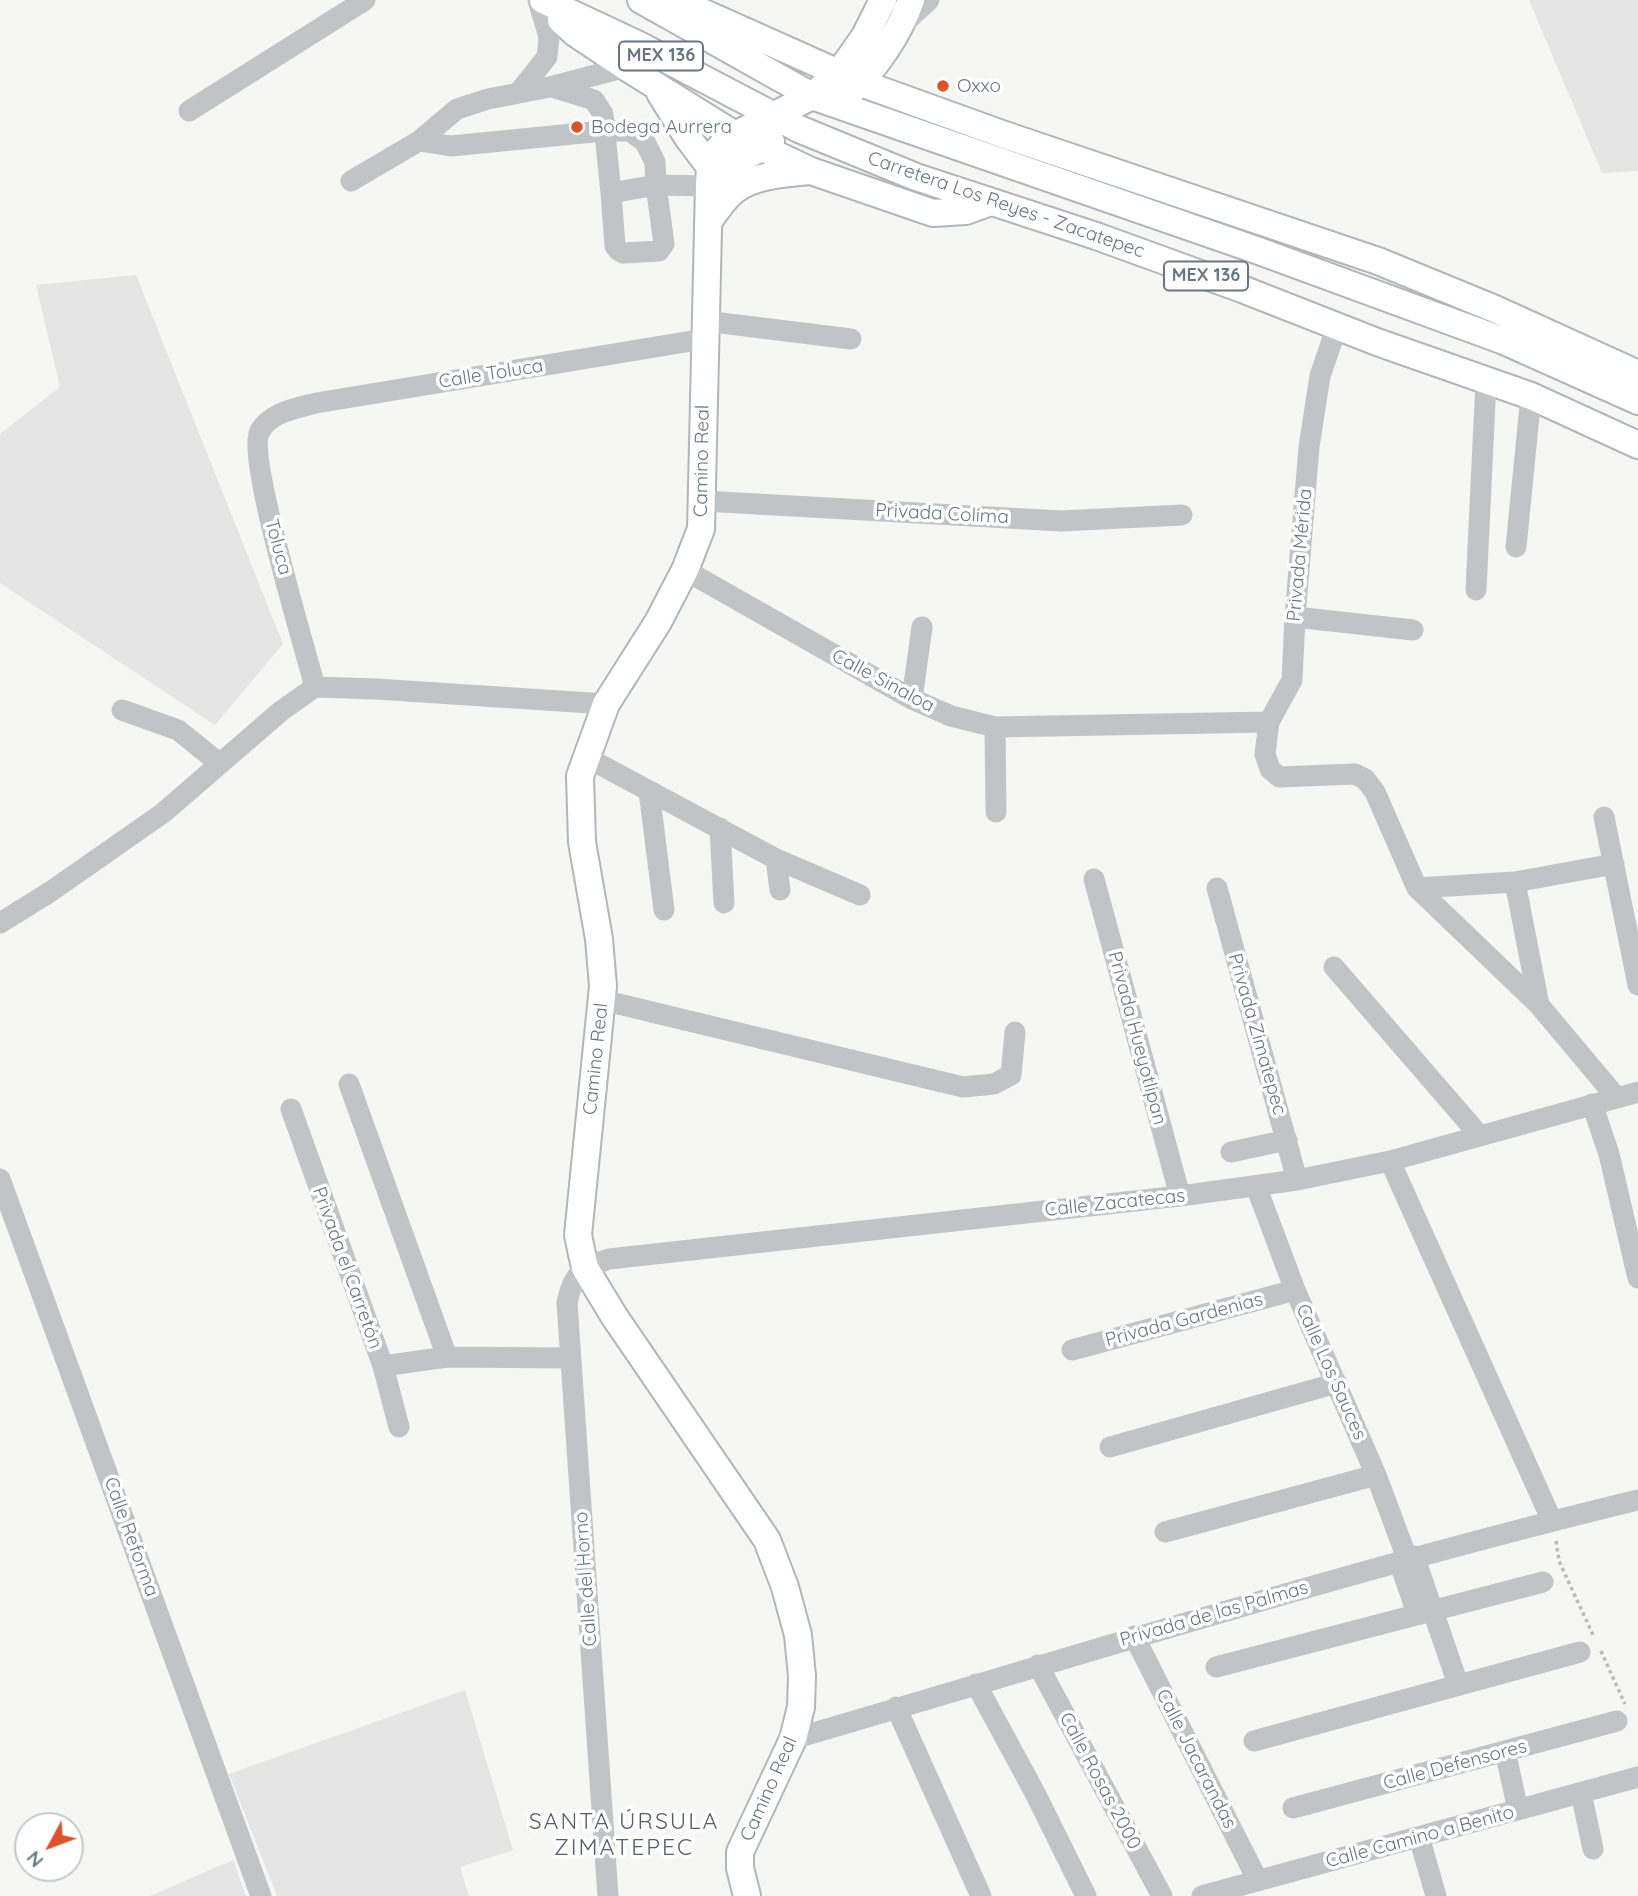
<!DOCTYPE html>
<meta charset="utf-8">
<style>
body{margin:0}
#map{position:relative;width:1638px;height:1896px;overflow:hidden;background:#f6f6f3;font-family:Quicksand,sans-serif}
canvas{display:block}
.north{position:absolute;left:14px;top:1812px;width:70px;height:70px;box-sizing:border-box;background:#fff;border:2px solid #c2c9cd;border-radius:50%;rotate:229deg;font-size:19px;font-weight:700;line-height:28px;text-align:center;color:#667783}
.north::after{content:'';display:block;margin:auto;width:24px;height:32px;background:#dc512e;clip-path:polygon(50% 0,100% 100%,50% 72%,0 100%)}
</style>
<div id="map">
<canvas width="1638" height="1896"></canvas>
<div class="north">N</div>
</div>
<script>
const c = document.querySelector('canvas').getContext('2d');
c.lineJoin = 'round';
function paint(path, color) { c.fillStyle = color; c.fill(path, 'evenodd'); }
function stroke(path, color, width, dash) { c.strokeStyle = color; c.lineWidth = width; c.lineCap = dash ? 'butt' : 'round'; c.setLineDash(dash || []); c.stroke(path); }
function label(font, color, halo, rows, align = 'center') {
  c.font = font + ' Quicksand,sans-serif'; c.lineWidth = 7; c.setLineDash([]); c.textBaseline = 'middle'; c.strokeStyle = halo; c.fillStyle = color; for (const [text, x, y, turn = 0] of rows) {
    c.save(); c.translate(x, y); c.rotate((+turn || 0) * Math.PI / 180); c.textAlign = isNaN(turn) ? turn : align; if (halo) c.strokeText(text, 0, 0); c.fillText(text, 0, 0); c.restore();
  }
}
const built = new Path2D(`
 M1529,0H1638V171L1602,173Z
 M136,275L283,644L215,725L0,583V434L60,387L36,285Z
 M465,1690L513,1850L460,1867L469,1896H277L229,1774Z
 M233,1860L246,1896H150Z`);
const path = new Path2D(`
 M1556,1541L1559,1561L1594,1637
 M1601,1651L1625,1704`);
const minor = new Path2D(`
 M903,24L929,0
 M552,87L594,100L603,114L611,193
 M518,93L547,57L549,37L538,0
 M189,111L365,0
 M419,141L451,146L603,131H630L645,142L655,162L656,185L664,244L659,251L623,253L618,250L615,246L611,193L656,185L709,186
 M351,181L419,141L457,109L488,99L550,87L626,67
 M705,321L851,339
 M1337,326L1320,376L1309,447L1295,617L1292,680L1269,722L1265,754L1270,769L1279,777L1355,774L1365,779L1375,792L1417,888L1539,1005L1617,1098
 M703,501L1061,521L1182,515
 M1516,547L1531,396
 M685,570L912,699L951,716L995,727L1269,722
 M1476,590L1486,381
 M1295,617L1413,630
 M315,687C305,648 246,456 260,431C270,412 298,408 316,403L704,339
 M912,699L922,627
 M122,710L178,730L219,763
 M995,727L996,812
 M586,757L776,859L860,895
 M649,791L664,910
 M1604,817L1638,985
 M720,828L724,903
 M776,859L780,890
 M1094,879L1180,1196
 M1515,882L1539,1005
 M1217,888L1297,1180
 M1417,888L1515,882L1614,864
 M0,923L50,892L163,813L281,711L315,687L376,689L606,704
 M1334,967L1480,1136
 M602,1000L963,1087L994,1084L1011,1075L1015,1032
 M349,1084L447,1357
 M1592,1104L1609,1154L1638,1278
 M291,1109L383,1366L399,1427
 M1231,1152L1287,1140
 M1390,1161L1552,1521
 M0,1179L261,1896
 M1256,1186L1295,1290L1376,1475L1407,1558
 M1072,1350L1295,1290
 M383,1366L447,1357L570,1358
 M1110,1447L1337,1383
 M1165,1532L1376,1475
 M1414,1556L1458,1684
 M1399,1561L1417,1613
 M1134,1636L1258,1881
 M1038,1665L1162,1896
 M1216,1667L1543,1582
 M976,1684L1035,1793L1086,1896
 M896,1707L981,1896
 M793,1739C1074,1657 1353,1569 1638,1500
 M1254,1741L1580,1652
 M1505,1751L1518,1810
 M1581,1793L1593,1849
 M1293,1808L1617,1721
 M1419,1837L1436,1896
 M608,1896L567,1303C573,1273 581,1269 609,1259L1180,1196L1297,1180L1390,1161L1638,1092
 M1202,1896L1638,1777`);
const major = new Path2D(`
 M543,0L639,45L799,129L916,177L1096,236L1242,289L1377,342L1531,396L1638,445
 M641,0L812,96L1259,251L1504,341L1638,401
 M653,7L684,4L861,83L1002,134L1378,261L1495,309L1638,374
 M561,20L575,33L626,67L735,135L811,171L933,213L966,211L991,202
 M660,93L688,138L710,167
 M848,94C875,69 899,34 911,0
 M710,179L725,168L771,142
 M708,222C715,213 721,203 729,195C748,175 783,174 809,171
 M747,1896L740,1868V1852L793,1739L801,1707L802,1676L798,1635L785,1587L767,1540L614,1316L585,1268L578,1235L603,986L599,939L582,842L580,776L606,704L658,622L685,570L701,529L709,186L710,167L714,155L722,145L735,135L812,96L839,73L865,36L883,0`);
const markers = [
 [943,86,7,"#dc512e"],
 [577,127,7,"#dc512e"]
];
const shields = [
 [661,56,84],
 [1206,276,84]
];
const shieldNames = [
 ["MEX 136",661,56],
 ["MEX 136",1206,276]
];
const poiNames = [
 ["Oxxo",957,86],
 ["Bodega Aurrera",591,127]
];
const streetNames = [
 ["Carretera Los Reyes - Zacatepec",1006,205,19],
 ["Calle Toluca",491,374,-9],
 ["Camino Real",702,461,-89],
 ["Privada Colima",942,514,3],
 ["Toluca",278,547,75],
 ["Privada Mérida",1300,555,-85],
 ["Calle Sinaloa",883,681,28],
 ["Privada Zimatepec",1257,1034,74],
 ["Privada Hueyotlipan",1137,1038,75],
 ["Camino Real",596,1059,-84],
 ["Calle Zacatecas",1115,1203,-6],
 ["Privada el Carretón",347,1268,70],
 ["Privada Gardenias",1184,1320,-15],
 ["Calle Los Sauces",1331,1372,66],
 ["Calle Reforma",131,1537,70],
 ["Calle del Horno",586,1579,-94],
 ["Privada de las Palmas",1214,1614,-16],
 ["Calle Jacarandas",1196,1759,63],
 ["Calle Defensores",1455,1765,-15],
 ["Calle Rosas 2000",1100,1781,62],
 ["Camino Real",769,1789,-66],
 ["Calle Camino a Benito",1420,1837,-15]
];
const quarterNames = [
 ["SANTA ÚRSULA",624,1822],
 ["ZIMATEPEC",624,1848]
];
paint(built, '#e4e5e4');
stroke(major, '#b1b6ba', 30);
stroke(path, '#b8bbbd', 3.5, [3.5, 3.5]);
stroke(minor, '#c0c4c7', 21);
stroke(major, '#fff', 26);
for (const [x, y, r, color] of markers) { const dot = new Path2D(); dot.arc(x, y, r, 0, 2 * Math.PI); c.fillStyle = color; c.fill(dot); stroke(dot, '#fff', 2.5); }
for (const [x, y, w] of shields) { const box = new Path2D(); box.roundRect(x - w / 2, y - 14.5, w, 29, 5); c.fillStyle = '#fff'; c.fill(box); stroke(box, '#667783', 2); }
label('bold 18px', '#667783', null, shieldNames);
label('19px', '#667783', '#fff', poiNames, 'left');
label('19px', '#667783', '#fff', streetNames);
c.letterSpacing = '2px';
label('23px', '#546068', '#fff', quarterNames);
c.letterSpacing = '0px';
</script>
